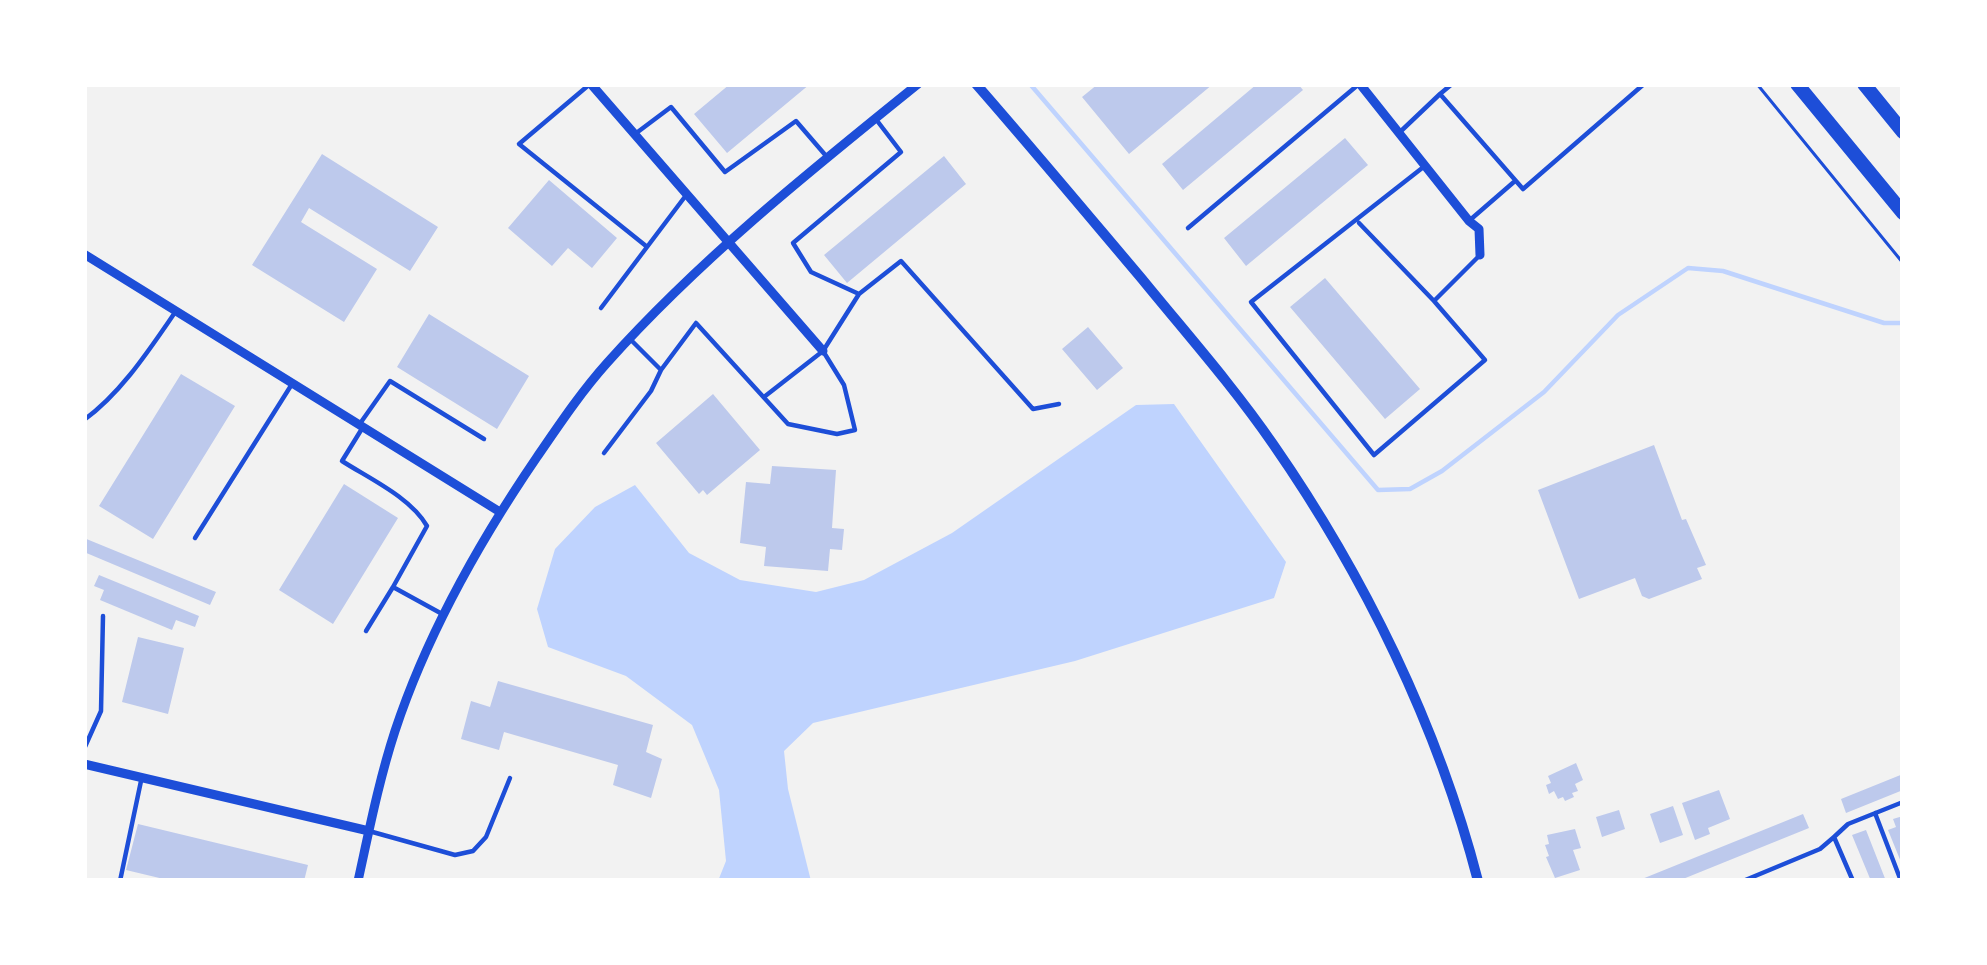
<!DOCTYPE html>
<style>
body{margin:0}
#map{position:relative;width:1987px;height:965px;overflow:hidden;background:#f2f2f2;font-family:Arial,sans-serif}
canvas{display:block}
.frame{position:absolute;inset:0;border:87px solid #fff;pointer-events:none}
</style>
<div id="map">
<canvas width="1987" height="965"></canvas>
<div class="frame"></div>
</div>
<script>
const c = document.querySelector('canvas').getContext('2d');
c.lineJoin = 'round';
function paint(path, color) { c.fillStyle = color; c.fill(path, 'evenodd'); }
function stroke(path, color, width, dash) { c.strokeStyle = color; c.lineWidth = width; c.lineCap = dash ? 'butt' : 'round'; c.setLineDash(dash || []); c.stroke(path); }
const water = new Path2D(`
 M1174,404L1286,562L1274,598L1075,661L813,723L784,751L788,789L811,881H718L726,861L719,790L692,725L626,676L548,647L537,609L555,549L595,507L635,485L689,553L740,580L816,592L864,580L952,533L1136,405Z`);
const stream = new Path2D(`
 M1030,84L1378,490L1410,489L1442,471L1544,392L1618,315L1688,268L1723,271L1884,323H1903`);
const building = new Path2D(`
 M730,84H810L727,153L694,114Z
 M1098,84H1213L1129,154L1082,97Z
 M1257,84H1298L1303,90L1183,190L1162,164Z
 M1345,138L1368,165L1246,266L1224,238Z
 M322,154L438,227L410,271L309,208L301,222L377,269L344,322L252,265Z
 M944,156L966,184L847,283L824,255Z
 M549,180L617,238L592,268L568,248L552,266L508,228Z
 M1325,278L1420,389L1385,419L1290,307Z
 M429,314L529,376L497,429L397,367Z
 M1088,327L1123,368L1097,390L1062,349Z
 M181,374L235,406L153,539L99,506Z
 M713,394L760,450L707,495L703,490L699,494L656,443Z
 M1654,445L1682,520L1686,519L1706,565L1697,568L1702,579L1649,599L1642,596L1635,578L1579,599L1538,490Z
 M772,466L836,470L832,528L844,529L842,550L830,549L828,571L764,566L766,547L740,543L746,482L770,484Z
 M344,484L398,518L333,624L279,590Z
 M84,538L216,592L210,605L84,552Z
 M99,575L199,616L195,627L176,620L172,630L100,600L104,590L94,586Z
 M138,637L184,648L168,714L122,702Z
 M498,681L653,725L646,752L662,759L651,798L613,785L618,765L504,732L499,750L461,739L471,701L490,707Z
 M1576,763L1583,780L1575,784L1578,791L1572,793L1574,797L1565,801L1563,797L1558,799L1554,791L1549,794L1546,785L1551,783L1548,776Z
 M1903,774V790L1846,813L1841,799Z
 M1719,790L1730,819L1708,828L1710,834L1695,840L1682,803Z
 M1673,806L1683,835L1660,843L1650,814Z
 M1619,810L1625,829L1602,837L1596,817Z
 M1803,814L1809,828L1678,881H1637Z
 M1903,816V867L1888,830L1896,827L1893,819Z
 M138,824L308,865L304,881H172L126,870Z
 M1575,829L1581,848L1573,850L1580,870L1555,878L1546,857L1549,856L1545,845L1549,844L1547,835Z
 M1866,830L1886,881H1871L1852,835Z`);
const path = new Path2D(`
 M1757,84L1903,263
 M1900,84L1903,88`);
const service = new Path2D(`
 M590,84L519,144L646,246
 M1440,94L1452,84
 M1400,132L1440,94L1523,189L1644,84
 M635,134L671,107L725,172L796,121L827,157
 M1426,165L1251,302L1374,455L1485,360L1434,301L1480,255
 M1470,220L1515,181
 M1359,223L1434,301
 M1188,228L1359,84
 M859,294L811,272L793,243L901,152L875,118
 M601,308L687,194
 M632,341L661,370L696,323L788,424L837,434L855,430L844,385L823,351
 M764,397L823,351L859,294L901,261L1033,409L1059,404
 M84,420C122,392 149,350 176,311
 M359,425L390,381L484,439
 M363,427L342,461C370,479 410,497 427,526L393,587L444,615
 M604,453L651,391L661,370
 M195,538L292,384
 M366,631L393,587
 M84,749L101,711L103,616
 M1875,813L1901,881
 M369,831L455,855L473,851L486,837L510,778
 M120,881L141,781
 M1743,881L1820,849L1834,837
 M1853,881L1834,837L1848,824L1903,802`);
const minor = new Path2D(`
 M591,84L823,351
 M1360,84L1469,221L1479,229L1480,255
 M84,254L500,512
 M84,764L369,831
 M358,881C369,831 379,780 395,731C427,634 479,542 537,457C559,425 581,392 607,363C700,259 810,171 918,84`);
const tertiary = new Path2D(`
 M976,84C1032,148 1087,214 1142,279C1186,333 1233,386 1273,444C1364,575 1438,726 1478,881`);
const primary = new Path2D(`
 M1797,84L1903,213
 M1864,84L1903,132`);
paint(water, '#bfd3fe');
stroke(stream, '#bfd3fe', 4.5);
paint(building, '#bdc9ec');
stroke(path, '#1d4ed8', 3);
stroke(service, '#1d4ed8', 4.5);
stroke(minor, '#1d4ed8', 9);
stroke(tertiary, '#1d4ed8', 10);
stroke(primary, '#1d4ed8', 14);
</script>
